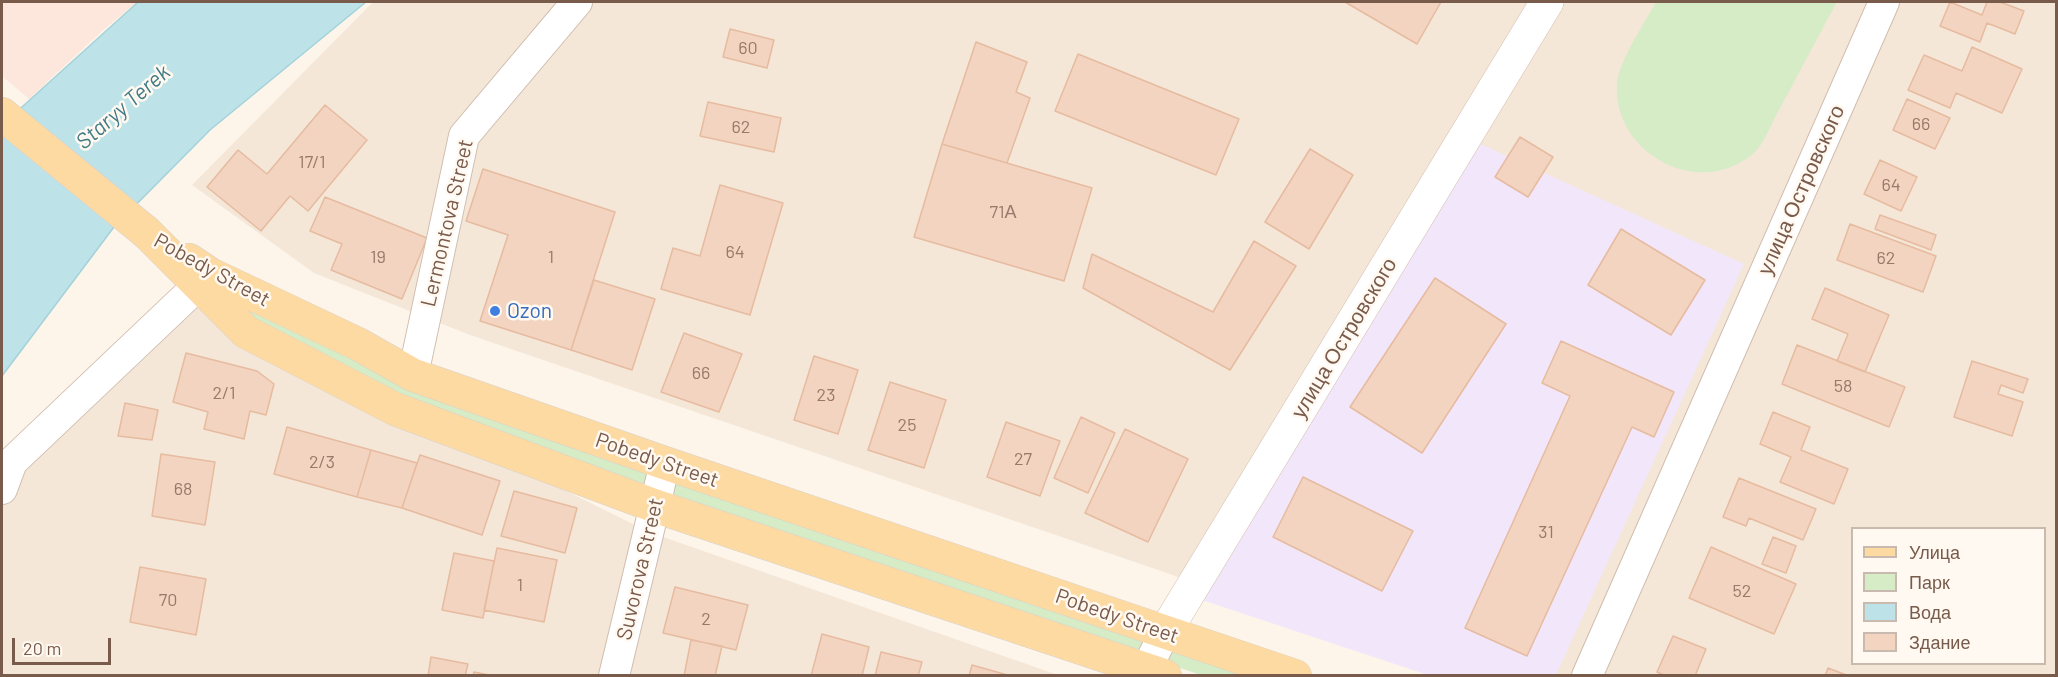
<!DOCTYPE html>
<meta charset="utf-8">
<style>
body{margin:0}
#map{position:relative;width:2058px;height:677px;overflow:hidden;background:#fdf5ea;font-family:Barlow,sans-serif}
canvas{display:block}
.frame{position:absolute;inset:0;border:3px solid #795b4c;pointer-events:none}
.legend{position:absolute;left:1851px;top:527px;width:195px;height:138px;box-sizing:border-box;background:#fff9f1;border:2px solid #c9baaf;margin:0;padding:8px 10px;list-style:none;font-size:18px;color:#795b4c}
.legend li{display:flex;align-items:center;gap:12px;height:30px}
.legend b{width:30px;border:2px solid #c9baaf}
.scale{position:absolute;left:12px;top:638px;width:99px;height:27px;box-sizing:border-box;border:3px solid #795b4c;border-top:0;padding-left:8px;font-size:18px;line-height:21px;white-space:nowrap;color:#795b4c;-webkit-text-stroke:4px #fff9f1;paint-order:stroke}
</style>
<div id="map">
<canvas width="2058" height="677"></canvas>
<div class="frame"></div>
<ul class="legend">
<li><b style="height:8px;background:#fcdaa2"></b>Улица</li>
<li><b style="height:16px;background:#d6ecc7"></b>Парк</li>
<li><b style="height:16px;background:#bde2e8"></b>Вода</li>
<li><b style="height:16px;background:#f3d4c0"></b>Здание</li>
</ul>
<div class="scale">20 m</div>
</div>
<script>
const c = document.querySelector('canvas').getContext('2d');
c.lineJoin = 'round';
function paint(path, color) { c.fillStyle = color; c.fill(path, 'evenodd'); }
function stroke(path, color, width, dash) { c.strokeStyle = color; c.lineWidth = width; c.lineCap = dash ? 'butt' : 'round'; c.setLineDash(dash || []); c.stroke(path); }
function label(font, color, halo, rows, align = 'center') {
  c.font = font + ' Barlow,sans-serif'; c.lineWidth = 5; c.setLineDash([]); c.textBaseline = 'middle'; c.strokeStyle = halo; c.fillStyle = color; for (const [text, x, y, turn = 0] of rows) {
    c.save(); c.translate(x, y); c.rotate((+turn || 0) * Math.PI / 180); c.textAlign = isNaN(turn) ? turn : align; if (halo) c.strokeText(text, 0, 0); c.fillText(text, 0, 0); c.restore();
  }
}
const residential = new Path2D(`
 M373,2H2056V675H1458L1164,572L470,335L314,273L192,185ZM1852,528H2044V664H1852Z
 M199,285L246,332L649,532L1058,675L2,676V489Z`);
const commercial = new Path2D(`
 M2,2H137L101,32L29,99L2,76Z`);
const education = new Path2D(`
 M1474,141L1744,264L1556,675H1428L1196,598Z`);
const green = new Path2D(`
 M1656,2H1837C1817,39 1797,76 1777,114C1770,126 1764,144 1754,153C1751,156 1747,159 1743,161C1688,195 1612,148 1617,83C1619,61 1645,22 1656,2Z
 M221,290L656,469L653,489L401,399L254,324Z
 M670,475L1151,638L1142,656L666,495Z
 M1167,642L1265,675H1201L1156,660Z`);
const water = new Path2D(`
 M138,2H366L210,130L114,227L2,376V125Z`);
const building = new Path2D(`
 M1345,2H1441L1417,44Z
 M1950,2L1982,15L1987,2H2000L2024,11L2015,34L1987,23L1980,42L1940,26Z
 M730,29L774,40L767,68L723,57Z
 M976,42L1027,62L1016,92L1030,98L1007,163L942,144Z
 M1972,47L2022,69L2002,113L1956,93L1950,108L1908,90L1924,55L1962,71Z
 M1078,54L1239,119L1216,175L1055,111Z
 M1907,99L1950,118L1935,149L1893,130Z
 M708,102L781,118L774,152L700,136Z
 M325,105L367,140L308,211L290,196L261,231L207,187L238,150L267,174Z
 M1520,137L1553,157L1528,197L1495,177Z
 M942,144L1092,188L1064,281L914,237Z
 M1310,149L1353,175L1309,249L1265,222Z
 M1880,160L1917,177L1901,211L1864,194Z
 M483,169L615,212L571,350L480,321L508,235L466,221Z
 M720,185L783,203L750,315L661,289L673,248L700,256Z
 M325,197L427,238L402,299L331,270L342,244L310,231Z
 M1880,215L1936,235L1931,250L1875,229Z
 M1850,224L1936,256L1923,292L1837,260Z
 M1621,229L1705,280L1671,335L1588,285Z
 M1254,241L1296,266L1230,370L1083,288L1092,254L1213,312Z
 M1435,278L1506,324L1422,453L1350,407Z
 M594,280L655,299L632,370L571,350Z
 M1825,288L1889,315L1865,372L1837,361L1848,334L1812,319Z
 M684,333L742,354L719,412L661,392Z
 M1561,341L1674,392L1654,437L1632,427L1527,656L1465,628L1570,396L1542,383Z
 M1797,345L1905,387L1889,427L1782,384Z
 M186,353L257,371L274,384L266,415L250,411L244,439L204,429L208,412L173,402Z
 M814,356L858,370L838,434L794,420Z
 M1972,361L2028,379L2023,393L2001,385L1998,394L2023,402L2012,436L1954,417Z
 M890,382L946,400L924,468L868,450Z
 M125,403L158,410L152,440L118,436Z
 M1773,412L1810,427L1801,450L1848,469L1834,504L1780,482L1791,457L1760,444Z
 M1081,417L1115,433L1088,493L1054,478Z
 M1006,422L1060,441L1040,496L987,477Z
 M287,427L371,450L357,497L274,474Z
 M1125,429L1188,459L1148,542L1085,513Z
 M371,450L417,463L402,508L357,497Z
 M161,454L215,462L205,525L152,516Z
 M420,455L500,481L482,535L402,508Z
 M1303,477L1413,531L1382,591L1273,537Z
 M1739,478L1816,509L1803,540L1749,518L1746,526L1723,517Z
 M514,491L577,508L565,553L501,536Z
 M1773,537L1796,546L1786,573L1762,564Z
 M1711,547L1796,584L1774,634L1689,598Z
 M497,548L557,560L544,622L484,610Z
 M454,553L494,561L483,618L442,610Z
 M140,567L206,579L196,635L130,622Z
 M675,587L748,605L736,650L663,633Z
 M822,634L869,647L862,676H811Z
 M1673,636L1706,649L1695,676H1666L1657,672Z
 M691,640L722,646L715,676H684Z
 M881,652L922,662L918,676H875Z
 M431,657L468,664L465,676H428Z
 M972,665L1011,676H969Z
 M1828,668L1849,676H1825Z
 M474,672L494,676H473Z`);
const street = new Path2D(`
 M413,375L464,136L577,2
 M2,489L12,462L210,274
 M614,676L665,463
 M1143,676L1165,632
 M1587,676L1884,2`);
const secondary = new Path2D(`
 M1165,632L1547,2`);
const primary = new Path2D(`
 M2,114L147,233L246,332L395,409L655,506L1165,676
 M189,260L210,274L358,344L413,375L665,463L1295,676`);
const markers = [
 [495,311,6,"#3f7fe0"]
];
const numberNames = [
 ["60",748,48],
 ["66",1921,124],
 ["62",741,127],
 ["17/1",312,162],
 ["64",1891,185],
 ["71А",1003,212],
 ["64",735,252],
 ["19",378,257],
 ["1",551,257],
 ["62",1886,258],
 ["66",701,373],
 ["58",1843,386],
 ["2/1",224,393],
 ["23",826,395],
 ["25",907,425],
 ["27",1023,459],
 ["2/3",322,462],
 ["68",183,489],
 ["31",1546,532],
 ["1",520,585],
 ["52",1742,591],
 ["70",168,600],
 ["2",706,619]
];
const streetNames = [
 ["улица Островского",1801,190,-66],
 ["Lermontova Street",447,223,-77],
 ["Pobedy Street",212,270,29],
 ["улица Островского",1344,338,-59],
 ["Pobedy Street",657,460,19],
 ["Suvorova Street",640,569,-77],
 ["Pobedy Street",1117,616,19]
];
const shopNames = [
 ["Ozon",507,311]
];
const waterNames = [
 ["Staryy Terek",123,107,-41]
];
paint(residential, '#f5e7d8');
paint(commercial, '#fde7dd');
paint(education, '#f2e6fa');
paint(green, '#d6ecc7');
paint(water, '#bde2e8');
stroke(water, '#a3d2da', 1.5);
paint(building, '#f3d4c0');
stroke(building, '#e6bba0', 1.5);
stroke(street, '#d0bdae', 32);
stroke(secondary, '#d6bfae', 34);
stroke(primary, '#d9d1cd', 34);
stroke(street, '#fff', 30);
stroke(secondary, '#fff', 33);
stroke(primary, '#fcdaa2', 33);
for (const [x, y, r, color] of markers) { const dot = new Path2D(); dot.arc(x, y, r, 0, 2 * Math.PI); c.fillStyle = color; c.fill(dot); stroke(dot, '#fff9f1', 2); }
label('18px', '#987969', null, numberNames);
label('21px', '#795b4c', '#fff9f1', streetNames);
label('21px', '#366cbe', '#fff9f1', shopNames, 'left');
label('italic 22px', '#417b85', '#fff9f1', waterNames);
</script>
